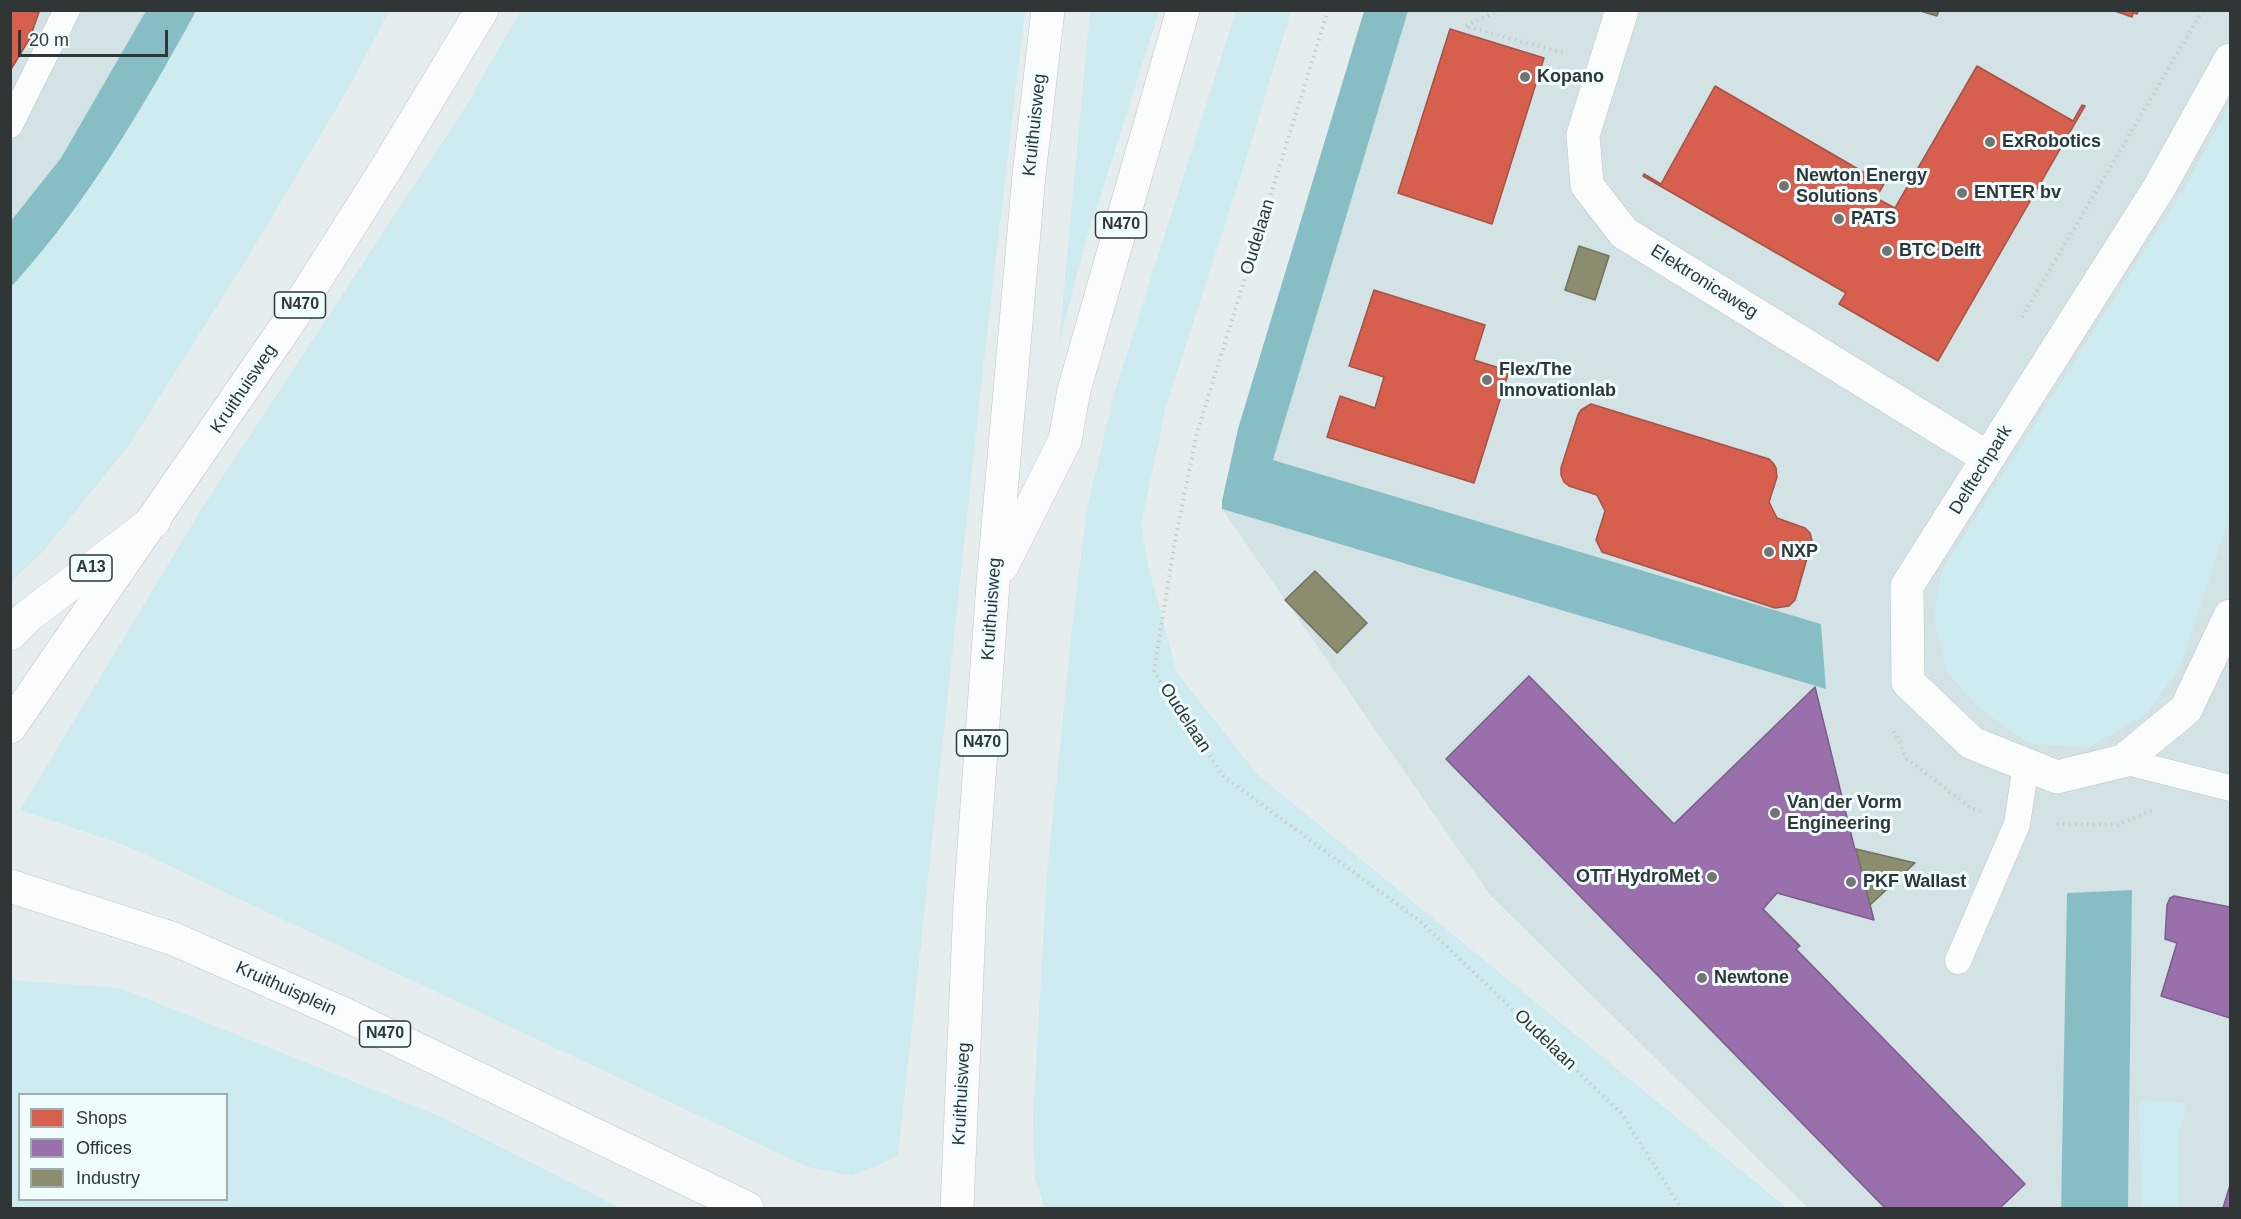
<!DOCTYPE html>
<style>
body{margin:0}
#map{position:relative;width:2241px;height:1219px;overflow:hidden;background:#e6edee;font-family:Arial,sans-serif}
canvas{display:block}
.frame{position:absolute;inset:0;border:12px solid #303536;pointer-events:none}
.legend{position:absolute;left:18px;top:1093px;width:210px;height:108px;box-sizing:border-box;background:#f0fdff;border:2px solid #a3adaf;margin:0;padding:8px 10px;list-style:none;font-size:18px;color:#303536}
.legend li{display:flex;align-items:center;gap:12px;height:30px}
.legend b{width:30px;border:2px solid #a3adaf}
.scale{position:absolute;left:18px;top:30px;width:150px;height:27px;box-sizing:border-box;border:3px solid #303536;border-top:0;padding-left:8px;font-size:18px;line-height:21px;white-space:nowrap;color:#303536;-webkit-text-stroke:4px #f0fdff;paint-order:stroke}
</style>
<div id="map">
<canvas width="2241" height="1219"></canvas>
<div class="frame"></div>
<ul class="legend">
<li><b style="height:16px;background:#d6604d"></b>Shops</li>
<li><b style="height:16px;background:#9970ab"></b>Offices</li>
<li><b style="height:16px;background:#8c8c6e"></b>Industry</li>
</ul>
<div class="scale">20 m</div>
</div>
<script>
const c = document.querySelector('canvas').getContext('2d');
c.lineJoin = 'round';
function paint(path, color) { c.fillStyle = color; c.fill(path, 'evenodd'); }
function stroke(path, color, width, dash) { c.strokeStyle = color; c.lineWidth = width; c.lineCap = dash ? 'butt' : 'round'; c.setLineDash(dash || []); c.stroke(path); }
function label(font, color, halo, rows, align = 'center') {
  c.font = font + ' Arial,sans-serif'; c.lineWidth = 6; c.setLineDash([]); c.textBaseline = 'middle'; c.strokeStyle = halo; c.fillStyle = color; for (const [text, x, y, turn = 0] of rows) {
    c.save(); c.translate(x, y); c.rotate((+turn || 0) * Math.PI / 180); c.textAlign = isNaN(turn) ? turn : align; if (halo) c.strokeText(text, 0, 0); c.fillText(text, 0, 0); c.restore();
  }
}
const built = new Path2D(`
 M11,11H164L11,252Z
 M1408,11H2230V1208H2128L2132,890L2067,893L2061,1208H1808L1490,895L1222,509L1826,689L1821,624L1273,460Z`);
const green = new Path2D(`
 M196,11H389L352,82L246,260L129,445L44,550L11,582V287C86,205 143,108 196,11Z
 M521,11H1025L984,359L898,1156L852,1176L808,1167L127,846L20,810L201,510L474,94L475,89Z
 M1090,11H1159L1083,251L1059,343Z
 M1236,11H1291L1241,175L1166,406L1141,524L1148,566L1177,673L1257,774L1787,1208H1045L1035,1179L1033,1118L1047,874L1073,619L1087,508L1115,391Z
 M2230,104V516L2181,665L2148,713L2088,748L2028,743L1980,709L1948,674L1933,617L1942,570L2187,183Z
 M10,980L120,988L441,1117L620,1208H11ZM226,1094V1200H20V1094Z
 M2139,1100L2188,1103L2179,1132V1208H2142Z`);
const water = new Path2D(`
 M146,11H196C143,108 86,205 11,287V221L61,158Z
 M1364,11H1408L1273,460L1821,624L1826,689L1222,509V501L1238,429Z
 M2132,890L2128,1208H2061L2067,893Z`);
const shops = new Path2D(`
 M10,10L39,12L30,38L10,71Z
 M2112,10H2139L2137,14L2133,13L2132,17Z
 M1450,29L1544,58L1492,224L1398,193Z
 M1977,66L2073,121L2082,105L2085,106L1938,361L1839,304L1846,293L1643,176L1644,174L1661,184L1715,86L1884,184L1876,198L1895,208Z
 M1374,290L1485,325L1474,360L1509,371L1474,483L1327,437L1340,396L1375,408L1384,377L1349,366Z
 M1591,404L1769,459L1773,463L1776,468L1777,477L1769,502L1777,518L1805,528L1810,533L1812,541L1795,600L1789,606L1775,608L1602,552L1596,540L1605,511L1597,495L1569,486L1564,482L1561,475V468L1578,415L1581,410Z`);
const offices = new Path2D(`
 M1529,676L1674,824L1815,687L1855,850L1895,861L1866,889L1874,920L1777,893L1763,909L1800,946L1796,949L2025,1184L2000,1208H1885L1446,759Z
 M2174,896L2230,907V1018L2161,996L2177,943L2165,939L2167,905L2170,898Z
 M2230,1185V1208H2223Z`);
const industry = new Path2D(`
 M1917,10H1939L1937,16Z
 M1579,246L1609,256L1595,300L1565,290Z
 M1315,571L1367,623L1337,653L1285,600Z
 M1856,849L1915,863L1870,905Z`);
const path = new Path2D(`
 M1328,10L1197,433L1175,540L1154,672L1223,776L1420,921L1621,1113L1681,1208
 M1500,10L1465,26L1564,53
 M2022,317L2203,10
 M1894,731L1907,759L1971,808L1980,811
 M2057,824L2118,825L2152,810`);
const service = new Path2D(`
 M10,125L67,10
 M2123,761L2230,788
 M1958,961L2017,824L2026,765`);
const minor = new Path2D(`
 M1622,10L1583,135L1587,185L1624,233L1988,458
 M2230,60L2159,188L1907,586L1908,682L1972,743L2057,777L2123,761L2186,709L2230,616`);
const trunk = new Path2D(`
 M1002,566L1065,440L1074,390L1183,10
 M10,727L287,325L384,172L482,10
 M10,886L174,939L344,1014L747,1208
 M957,1208L970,903L993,583L1029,175L1048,10`);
const motorway = new Path2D(`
 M10,634L28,616L154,521`);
const markers = [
 [1525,77,6,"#707576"],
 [1990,142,6,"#707576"],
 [1784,186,6,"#707576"],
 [1962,193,6,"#707576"],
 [1839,219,6,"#707576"],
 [1887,251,6,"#707576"],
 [1487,380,6,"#707576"],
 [1769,552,6,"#707576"],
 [1775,813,6,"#707576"],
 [1712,877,6,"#707576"],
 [1851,882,6,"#707576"],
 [1702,978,6,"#707576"]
];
const shields = [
 [1121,225,51],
 [300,305,51],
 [91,568,42],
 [982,743,51],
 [385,1034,51]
];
const shieldNames = [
 ["N470",1121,225],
 ["N470",300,305],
 ["A13",91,568],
 ["N470",982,743],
 ["N470",385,1034]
];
const poiNames = [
 ["Kopano",1537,77],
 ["ExRobotics",2002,142],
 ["Newton Energy",1796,176],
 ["Solutions",1796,197],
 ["ENTER bv",1974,193],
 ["PATS",1851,219],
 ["BTC Delft",1899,251],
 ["Flex/The",1499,370],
 ["Innovationlab",1499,391],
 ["NXP",1781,552],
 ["Van der Vorm",1787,803],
 ["Engineering",1787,824],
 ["OTT HydroMet",1700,877,"right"],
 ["PKF Wallast",1863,882],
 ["Newtone",1714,978]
];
const streetNames = [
 ["Kruithuisweg",1035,125,-84],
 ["Oudelaan",1258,237,-73],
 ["Elektronicaweg",1704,282,32],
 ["Kruithuisweg",244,389,-56],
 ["Delftechpark",1981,470,-58],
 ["Kruithuisweg",992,609,-86],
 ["Oudelaan",1185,718,57],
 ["Kruithuisplein",286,989,24],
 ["Oudelaan",1545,1040,44],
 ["Kruithuisweg",962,1094,-87]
];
paint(built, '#d3e2e4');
paint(green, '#ceebef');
paint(water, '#87bec5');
paint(shops, '#d6604d');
stroke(shops, '#a45346', 1.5);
paint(offices, '#9970ab');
stroke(offices, '#7a5e88', 1.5);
paint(industry, '#8c8c6e');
stroke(industry, '#70725d', 1.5);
stroke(service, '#c0c5c6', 27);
stroke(minor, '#c0c5c6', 34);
stroke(trunk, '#c0c5c6', 34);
stroke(motorway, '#c0c5c6', 34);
stroke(path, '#c8cbcb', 4, [1.5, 4.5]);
stroke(service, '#fbfcfc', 26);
stroke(minor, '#fbfcfc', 33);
stroke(trunk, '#fbfcfc', 33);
stroke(motorway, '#fbfcfc', 33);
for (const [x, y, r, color] of markers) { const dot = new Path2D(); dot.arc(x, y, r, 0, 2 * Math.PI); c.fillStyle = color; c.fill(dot); stroke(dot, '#f0fdff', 2); }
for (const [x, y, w] of shields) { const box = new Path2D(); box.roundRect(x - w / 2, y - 13, w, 26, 4.5); c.fillStyle = '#f0fdff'; c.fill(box); stroke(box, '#303536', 1.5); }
label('bold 16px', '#303536', null, shieldNames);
label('bold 18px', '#303536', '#f0fdff', poiNames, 'left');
label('18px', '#303536', '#f0fdff', streetNames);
</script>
